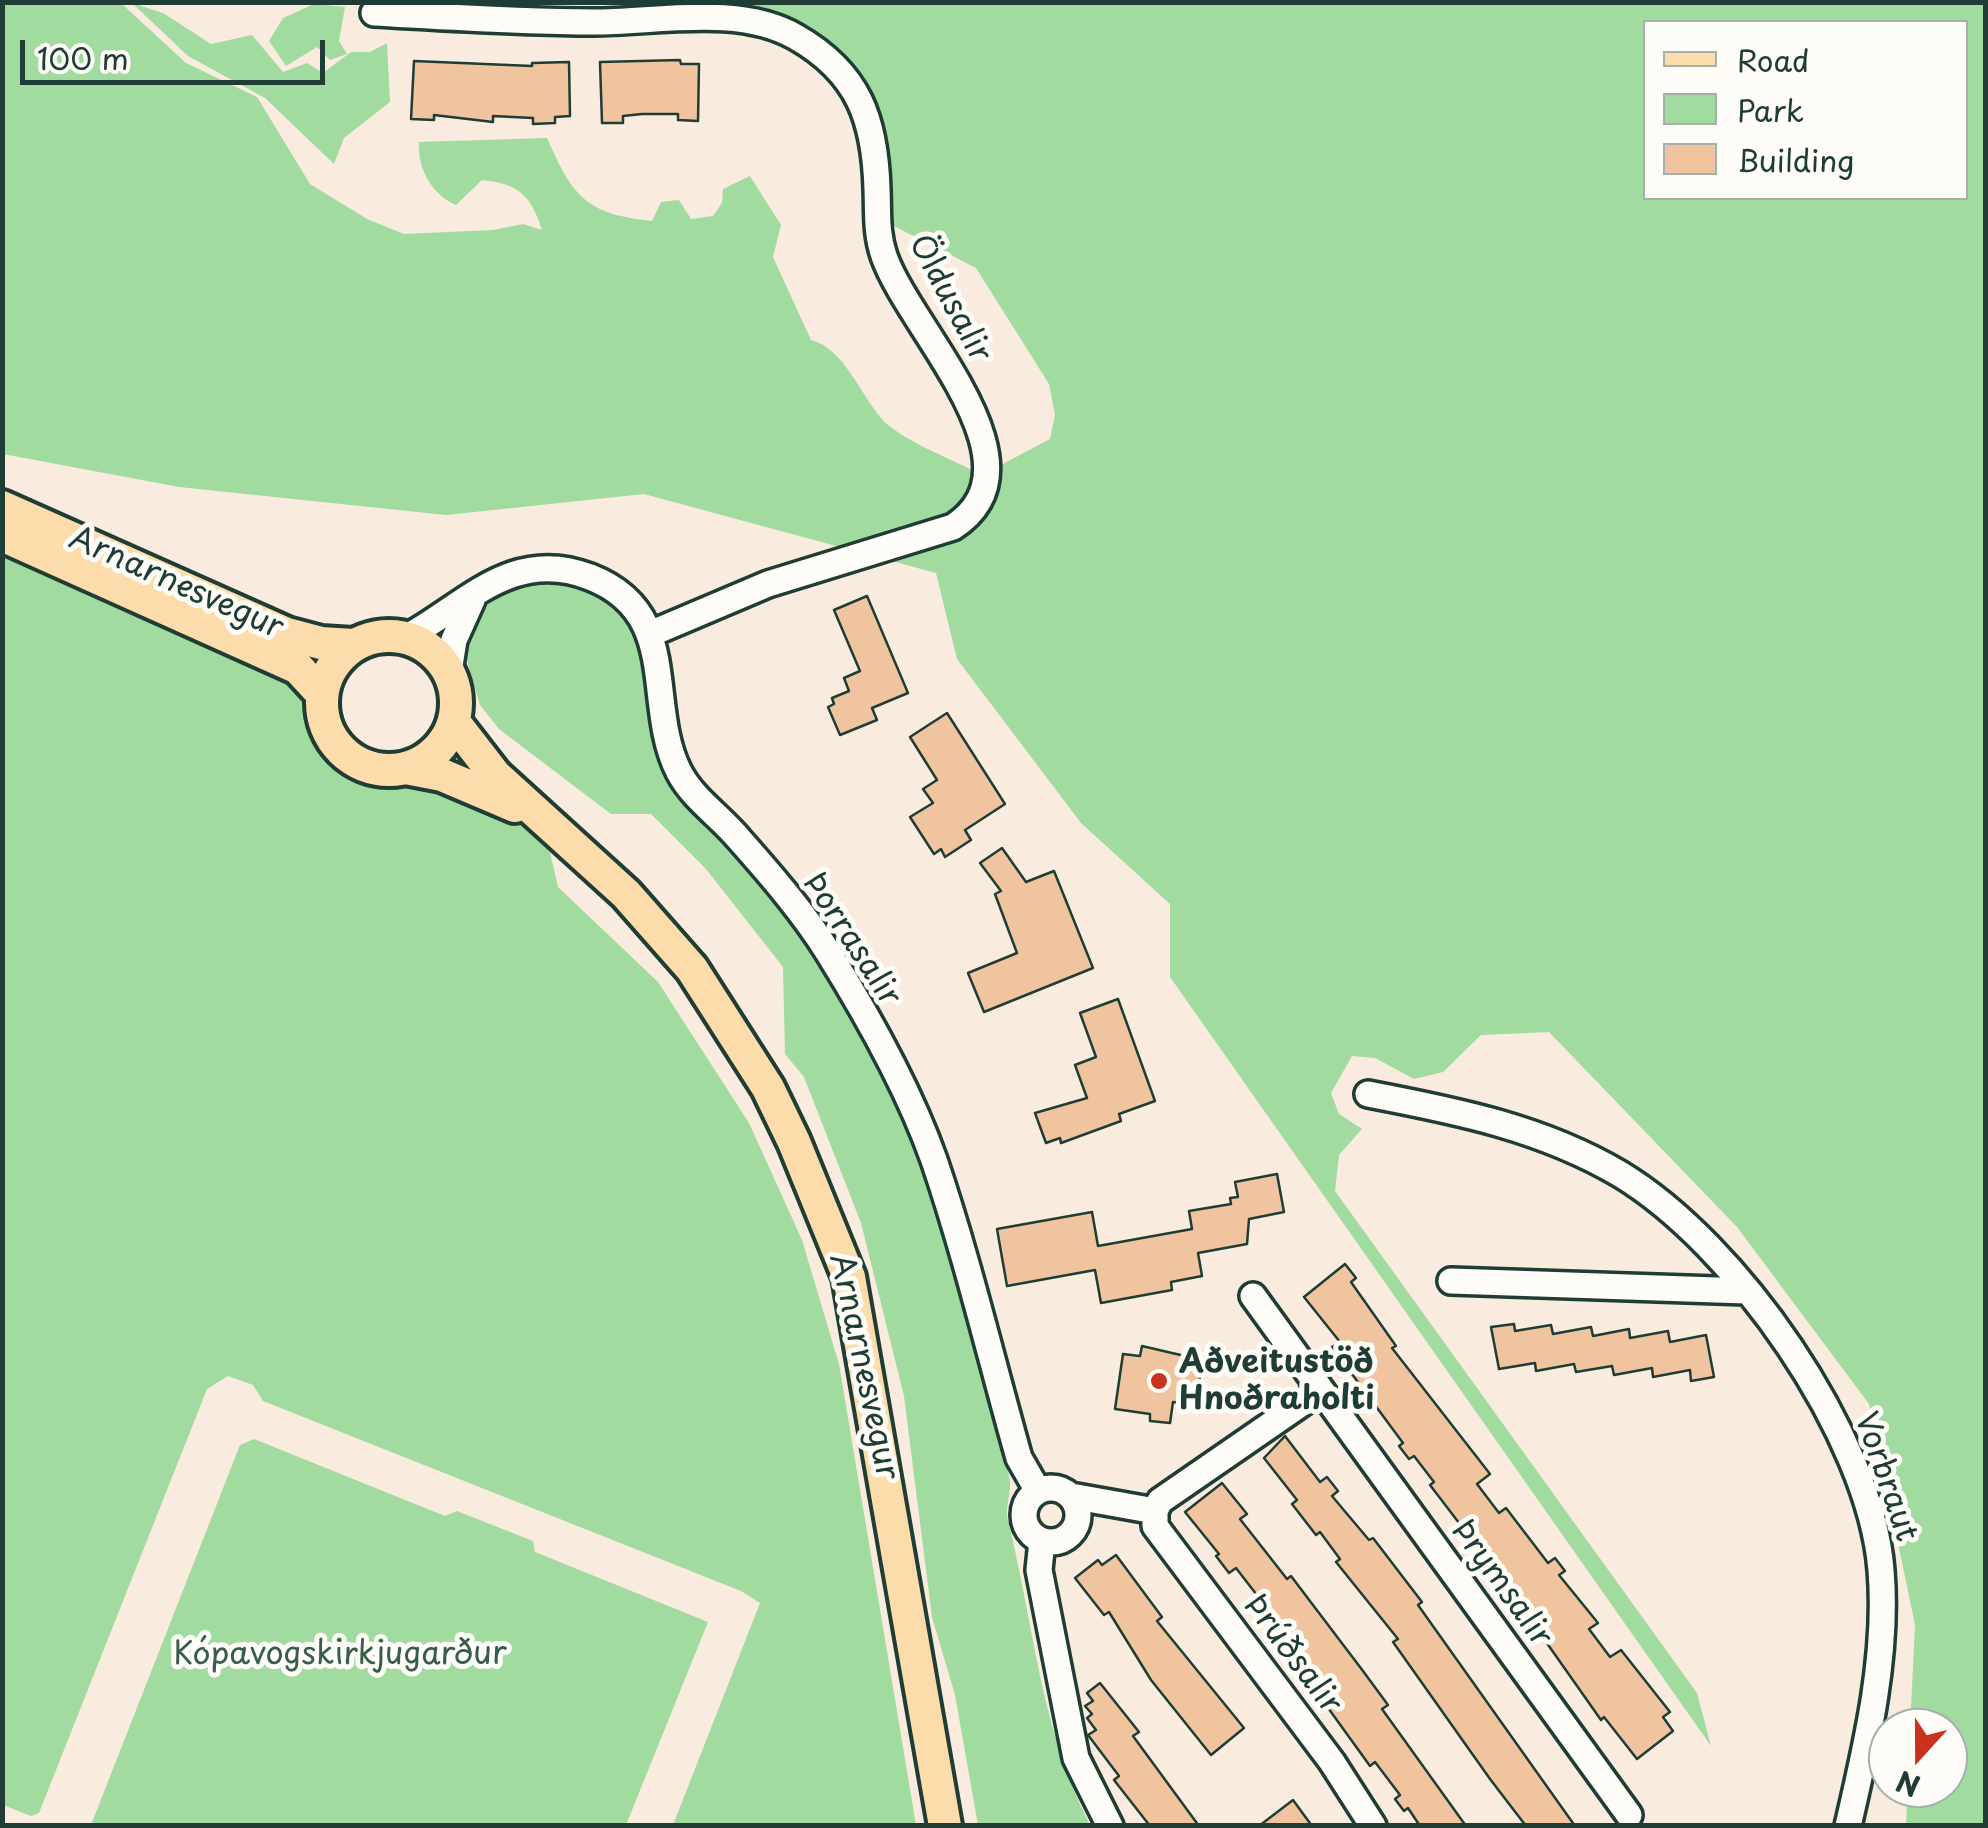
<!DOCTYPE html>
<meta charset="utf-8">
<style>
body{margin:0}
#map{position:relative;width:1988px;height:1828px;overflow:hidden;background:#f9ebdd;font-family:"Playpen Sans",sans-serif}
canvas{display:block}
.frame{position:absolute;inset:0;border:5px solid #1f3d34;pointer-events:none}
.legend{position:absolute;left:1643px;top:20px;width:325px;height:180px;box-sizing:border-box;background:#fdfcf7;border:2px solid #a4b0a9;margin:0;padding:12px 18px;list-style:none;font-size:30px;color:#1f3d34}
.legend li{display:flex;align-items:center;gap:20px;height:50px}
.legend b{width:50px;border:2px solid #a4b0a9}
.north{position:absolute;left:1868px;top:1708px;width:100px;height:100px;box-sizing:border-box;background:#fdfcf7;border:2px solid #a4b0a9;border-radius:50%;rotate:201deg;font-size:28px;font-weight:700;line-height:40px;text-align:center;color:#1f3d34}
.north::after{content:'';display:block;margin:auto;width:35px;height:45px;background:#c8321e;clip-path:polygon(50% 0,100% 100%,50% 72%,0 100%)}
.scale{position:absolute;left:20px;top:40px;width:305px;height:45px;box-sizing:border-box;border:5px solid #1f3d34;border-top:0;padding-left:12px;font-size:30px;line-height:35px;white-space:nowrap;color:#1f3d34;-webkit-text-stroke:8px #fdfcf7;paint-order:stroke}
</style>
<div id="map">
<canvas width="1988" height="1828"></canvas>
<div class="frame"></div>
<ul class="legend">
<li><b style="height:12px;background:#fddcac"></b>Road</li>
<li><b style="height:28px;background:#a1dba0"></b>Park</li>
<li><b style="height:28px;background:#efc49f"></b>Building</li>
</ul>
<div class="north">N</div>
<div class="scale">100 m</div>
</div>
<script>
const c = document.querySelector('canvas').getContext('2d');
c.lineJoin = 'round';
function paint(path, color) { c.fillStyle = color; c.fill(path, 'evenodd'); }
function stroke(path, color, width, dash) { c.strokeStyle = color; c.lineWidth = width; c.lineCap = dash ? 'butt' : 'round'; c.setLineDash(dash || []); c.stroke(path); }
function label(font, color, halo, rows, align = 'center') {
  c.font = font + ' "Playpen Sans",sans-serif'; c.lineWidth = 10; c.setLineDash([]); c.textBaseline = 'middle'; c.strokeStyle = halo; c.fillStyle = color; for (const [text, x, y, turn = 0] of rows) {
    c.save(); c.translate(x, y); c.rotate((+turn || 0) * Math.PI / 180); c.textAlign = isNaN(turn) ? turn : align; if (halo) c.strokeText(text, 0, 0); c.fillText(text, 0, 0); c.restore();
  }
}
const green = new Path2D(`
 M2,3H121L186,63L257,97L310,184L367,219L404,234L493,230L523,224L542,230C531,195 519,184 482,180L456,205C432,195 417,168 419,142L547,138C573,197 586,214 652,221L661,202L679,200L691,219L713,216L722,203L723,189L750,176L781,225L773,257L811,340C843,348 860,393 881,418C898,439 956,461 982,475L1050,439L1055,415L1049,384L976,268L892,225C889,198 889,129 879,108C852,49 802,15 741,3H1985V1825H1906L1908,1788H1948V1728H1910L1915,1625L1869,1404L1737,1227L1549,1032L1481,1035L1443,1072L1414,1079L1375,1058L1352,1056L1331,1093L1339,1114L1362,1129L1339,1155L1335,1191L1697,1693L1711,1746L1170,977V904L1081,823L957,659L936,573L644,494L446,515L179,487L3,454ZM1646,22H1966V198H1646Z
 M132,3L163,13L211,44L252,35L283,72L307,63L323,73L351,52H370L387,43L390,102L344,138L334,164L265,98L188,56Z
 M314,4L345,7L339,41L347,54L330,60L317,47L286,66L269,41L283,18Z
 M2,542L283,667L314,699L327,745L342,763L365,778L392,785L441,786L505,810L550,852L558,887L658,982L749,1123L802,1240L839,1364L916,1825H673L760,1603L741,1591L263,1401L253,1385L228,1376L207,1389L39,1813L31,1816L3,1805Z
 M537,579C588,586 640,609 648,668C655,717 642,731 671,779C759,878 843,978 898,1099C941,1193 964,1296 986,1396C993,1423 1003,1449 1009,1476C1013,1492 1004,1506 1008,1521C1034,1624 1040,1729 1090,1825H978L955,1695L932,1617L904,1396L861,1223L804,1077L785,1054L783,967L706,869L651,814H611L499,729L480,705L462,644C481,599 488,591 537,579Z
 M254,1439L445,1516L457,1511L533,1541L535,1552L708,1622L626,1825H91L240,1445Z`);
const building = new Path2D(`
 M680,60L681,64H699L698,121L678,120V114H642L623,116V123H602L600,62Z
 M414,61L532,66V63L569,62L570,116L555,117V123L533,124V118L493,116V122L434,115V120L411,119Z
 M867,596L908,693L872,708L877,720L840,735L828,707L834,704L832,698L849,691L844,678L860,671L834,610Z
 M947,713L1005,804L965,830L971,840L945,857L941,849L934,854L910,817L933,803L923,789L937,780L910,737Z
 M1002,848L1026,882L1054,871L1093,968L984,1012L968,973L1017,953L995,894L1001,891L980,863Z
 M1118,999L1155,1101L1119,1114L1121,1121L1061,1143L1060,1138L1046,1143L1035,1113L1087,1098L1075,1065L1096,1057L1080,1013Z
 M1277,1174L1284,1212L1249,1219L1247,1244L1198,1253L1202,1276L1171,1282L1172,1290L1101,1303L1095,1270L1007,1286L997,1229L1092,1212L1098,1246L1192,1229L1189,1211L1231,1204L1230,1198L1238,1197L1235,1182Z
 M1345,1264L1356,1278L1351,1282L1396,1346L1392,1348L1490,1474L1477,1484L1499,1513L1506,1508L1548,1563L1555,1558L1565,1571L1559,1575L1598,1623L1589,1629L1610,1657L1621,1650L1670,1712L1663,1717L1673,1731L1637,1759L1604,1717L1601,1720L1494,1568L1491,1570L1466,1539L1469,1536L1430,1485L1434,1482L1414,1456L1409,1459L1399,1446L1403,1443L1332,1347L1340,1342L1304,1297Z
 M1514,1324L1515,1331L1551,1325L1553,1334L1591,1327L1593,1336L1629,1329L1630,1338L1668,1331L1670,1342L1706,1335L1714,1377L1691,1381L1690,1370L1653,1377L1652,1368L1614,1375L1612,1366L1576,1372L1574,1364L1536,1371L1535,1363L1499,1369L1491,1327Z
 M1142,1346L1202,1360L1196,1405L1173,1402L1170,1423L1150,1421V1414L1115,1409L1123,1354L1140,1356Z
 M1285,1436L1320,1482L1327,1477L1338,1491L1332,1496L1369,1540L1373,1538L1422,1602L1418,1605L1575,1826H1526L1490,1779L1393,1642L1398,1639L1336,1562L1340,1559L1320,1532L1316,1535L1292,1504L1297,1500L1264,1458Z
 M1222,1483L1247,1514L1240,1519L1287,1579L1291,1576L1363,1671L1388,1705L1382,1709L1466,1826H1420L1408,1808L1404,1811L1395,1799L1400,1795L1375,1762L1370,1766L1253,1604L1260,1599L1236,1568L1229,1573L1216,1556L1219,1554L1185,1512Z
 M1116,1555L1162,1617L1157,1621L1244,1728L1211,1755L1151,1680L1109,1612L1104,1615L1075,1578L1098,1560L1102,1565Z
 M1100,1683L1139,1732L1133,1736L1199,1826H1150L1114,1780L1119,1776L1088,1735L1096,1730L1087,1718L1092,1714L1085,1706L1093,1701L1087,1693Z
 M1293,1800L1312,1826H1259Z`);
const minor = new Path2D(`
 M374,13C447,17 520,22 594,22C657,22 739,4 796,37C859,73 875,120 877,189C878,212 876,233 884,256C909,329 1050,464 953,527L768,584L650,634
 M407,637C467,604 513,547 590,577C683,613 644,704 679,772C693,799 720,816 739,839C770,874 803,912 828,952C866,1013 910,1092 934,1160C967,1257 991,1359 1019,1458L1038,1491
 M449,672L454,640L472,600
 M1368,1094C1457,1111 1542,1128 1620,1174C1736,1244 1870,1434 1881,1570C1888,1655 1867,1744 1848,1826
 M1451,1281L1746,1291
 M1253,1296L1629,1815
 M1024 1515a27 27 0 1 1 54 0a27 27 0 1 1-54 0Z
 M1071,1496L1155,1511
 M1155,1511V1526L1332,1762L1373,1826
 M1155,1511L1160,1501L1321,1390
 M1042,1541L1039,1570L1076,1758L1110,1826`);
const major = new Path2D(`
 M2,507L287,634L321,643L353,645
 M2,535L298,668L321,693
 M322 703a67 67 0 1 1 134 0a67 67 0 1 1-134 0Z
 M454,722L495,775L626,894L692,969L768,1088L794,1142L849,1277L945,1826
 M406,768L442,775L515,806`);
const markers = [
 [1159,1381,10,"#c8321e"]
];
const streetNames = [
 ["Öldusalir",949,299,62],
 ["Arnarnesvegur",176,584,24],
 ["Þorrasalir",851,940,57],
 ["Arnarnesvegur",863,1367,78],
 ["Vorbraut",1885,1477,71],
 ["Þrymsalir",1501,1584,54],
 ["Þrúðsalir",1292,1655,53]
];
const poiNames = [
 ["Aðveitustöð",1179,1363],
 ["Hnoðraholti",1179,1400]
];
const parkNames = [
 ["Kópavogskirkjugarður",340,1655]
];
paint(green, '#a1dba0');
paint(building, '#efc49f');
stroke(building, '#1f3d34', 2.5);
stroke(minor, '#1f3d34', 32);
stroke(major, '#1f3d34', 40);
stroke(minor, '#fdfcf7', 25);
stroke(major, '#fddcac', 32);
for (const [x, y, r, color] of markers) { const dot = new Path2D(); dot.arc(x, y, r, 0, 2 * Math.PI); c.fillStyle = color; c.fill(dot); stroke(dot, '#fdfcf7', 4); }
label('32px', '#1f3d34', '#fdfcf7', streetNames);
label('bold 32px', '#1f3d34', '#fdfcf7', poiNames, 'left');
label('32px', '#395d4a', '#fdfcf7', parkNames);
</script>
